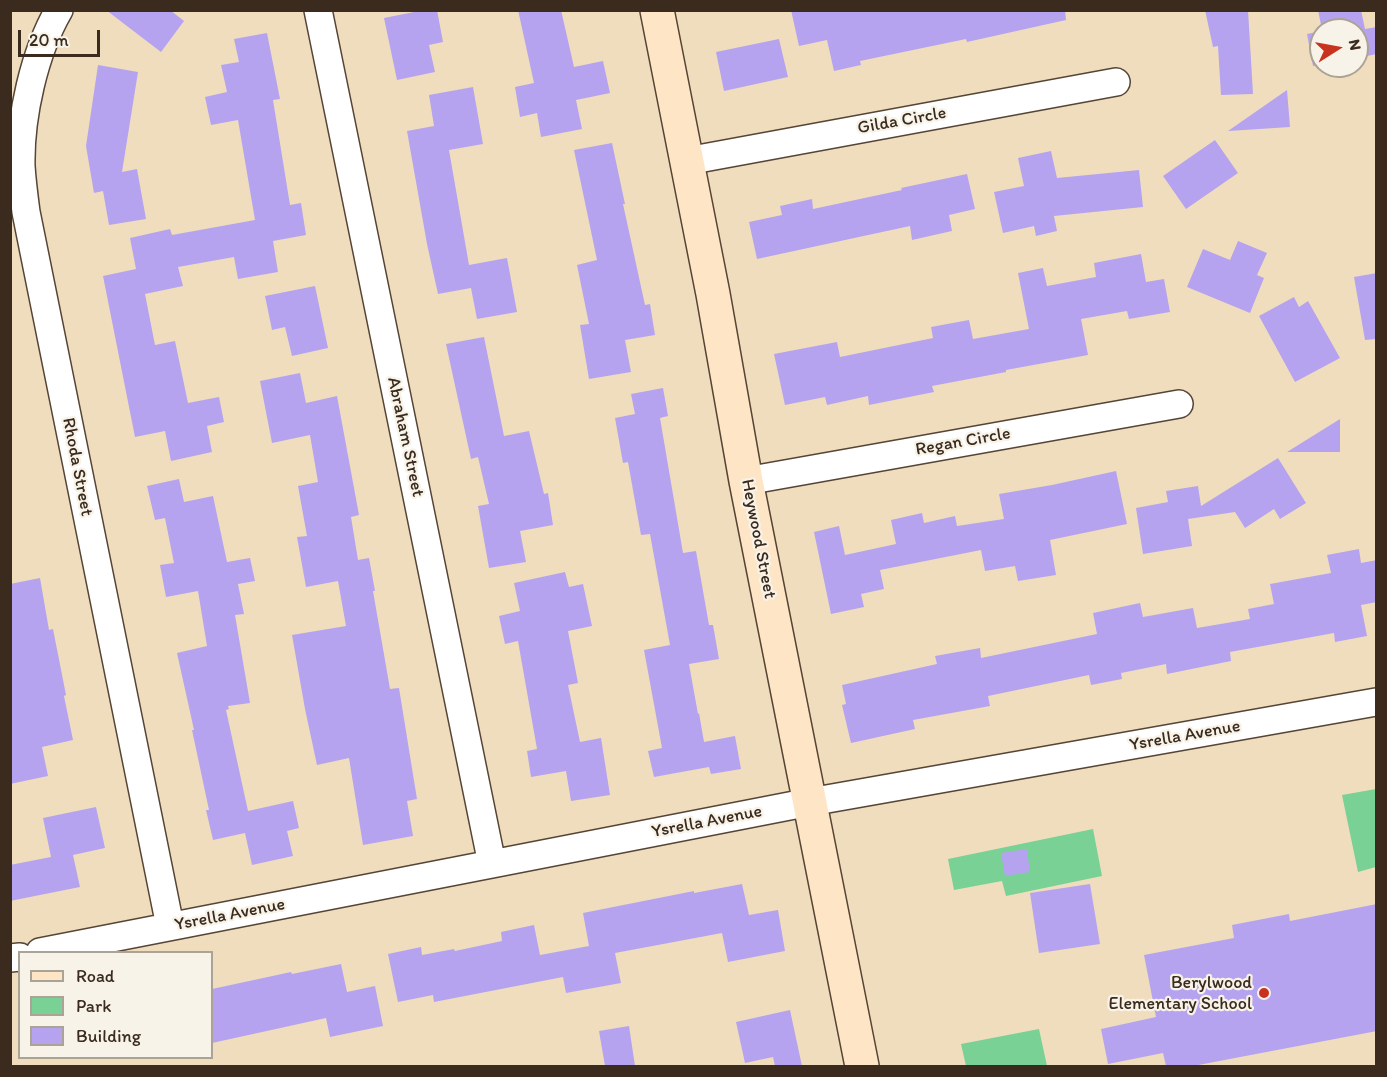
<!DOCTYPE html>
<style>
body{margin:0}
#map{position:relative;width:1387px;height:1077px;overflow:hidden;background:#f0ddbd;font-family:Itim,sans-serif}
canvas{display:block}
.frame{position:absolute;inset:0;border:12px solid #3b2a1e;pointer-events:none}
.legend{position:absolute;left:18px;top:951px;width:195px;height:108px;box-sizing:border-box;background:#f7f3e8;border:2px solid #aca397;margin:0;padding:8px 10px;list-style:none;font-size:18px;color:#3b2a1e}
.legend li{display:flex;align-items:center;gap:12px;height:30px}
.legend b{width:30px;border:2px solid #aca397}
.north{position:absolute;left:1309px;top:18px;width:60px;height:60px;box-sizing:border-box;background:#f7f3e8;border:2px solid #aca397;border-radius:50%;rotate:79deg;font-size:16px;font-weight:700;line-height:24px;text-align:center;color:#3b2a1e}
.north::after{content:'';display:block;margin:auto;width:21px;height:27px;background:#c8321e;clip-path:polygon(50% 0,100% 100%,50% 72%,0 100%)}
.scale{position:absolute;left:18px;top:30px;width:82px;height:27px;box-sizing:border-box;border:3px solid #3b2a1e;border-top:0;padding-left:8px;font-size:18px;line-height:21px;white-space:nowrap;color:#3b2a1e;-webkit-text-stroke:4px #f7f3e8;paint-order:stroke}
</style>
<div id="map">
<canvas width="1387" height="1077"></canvas>
<div class="frame"></div>
<ul class="legend">
<li><b style="height:8px;background:#fde5c5"></b>Road</li>
<li><b style="height:16px;background:#79d196"></b>Park</li>
<li><b style="height:16px;background:#b5a3f0"></b>Building</li>
</ul>
<div class="north">N</div>
<div class="scale">20 m</div>
</div>
<script>
const c = document.querySelector('canvas').getContext('2d');
c.lineJoin = 'round';
function paint(path, color) { c.fillStyle = color; c.fill(path, 'evenodd'); }
function stroke(path, color, width, dash) { c.strokeStyle = color; c.lineWidth = width; c.lineCap = dash ? 'butt' : 'round'; c.setLineDash(dash || []); c.stroke(path); }
function label(font, color, halo, rows, align = 'center') {
  c.font = font + ' Itim,sans-serif'; c.lineWidth = 4.5; c.setLineDash([]); c.textBaseline = 'middle'; c.strokeStyle = halo; c.fillStyle = color; for (const [text, x, y, turn = 0] of rows) {
    c.save(); c.translate(x, y); c.rotate((+turn || 0) * Math.PI / 180); c.textAlign = isNaN(turn) ? turn : align; if (halo) c.strokeText(text, 0, 0); c.fillText(text, 0, 0); c.restore();
  }
}
const green = new Path2D(`
 M1376,789V867L1358,872L1342,795Z
 M1093,829L1102,876L1006,896L1002,881L954,890L948,859Z
 M1039,1029L1047,1066H966L961,1044Z`);
const building = new Path2D(`
 M106,10H170L184,21L161,52Z
 M424,10H437L443,42L429,45L435,72L397,80L384,18Z
 M518,10H561L574,67L603,61L610,93L576,100L582,129L541,137L537,113L520,117L515,87L534,83Z
 M791,10H1065L1066,20L967,42L966,39L860,61L861,65L834,71L827,40L799,46Z
 M1205,10H1248L1253,94L1221,95L1218,46L1213,47Z
 M1318,10H1361L1365,29L1377,27V54L1357,58V30H1322Z
 M1321,31V64L1313,66L1307,34Z
 M267,33L280,99L273,100L290,205L301,203L306,235L273,241L278,272L238,279L234,257L178,267L183,286L145,294L155,345L175,341L188,403L219,397L224,422L207,426L212,452L171,461L165,431L135,437L103,276L136,269L130,238L170,229L172,235L255,220L238,120L211,125L205,97L227,92L221,65L239,62L234,39Z
 M779,39L788,77L724,91L716,52Z
 M98,65L138,72L122,172L137,169L146,219L109,225L103,191L94,193L86,146Z
 M473,87L483,144L449,150L469,265L507,258L517,312L477,319L471,288L438,294L427,244L407,131L434,126L429,95Z
 M1287,90L1290,127L1228,131Z
 M1215,140L1238,173L1186,209L1163,176Z
 M612,143L625,204H623L645,305L650,304L655,335L625,340L631,372L589,379L580,325L589,324L577,265L597,260L574,150Z
 M1051,151L1057,178L1139,170L1143,207L1054,216L1057,231L1036,236L1034,226L1003,233L994,192L1024,186L1018,158Z
 M967,174L975,209L949,215L952,231L912,240L910,226L757,259L749,222L782,215L780,206L812,199L813,209L902,190L901,188Z
 M1238,241L1267,253L1257,275L1264,278L1250,313L1187,287L1203,249L1230,260Z
 M1141,254L1146,282L1164,279L1170,312L1129,319L1127,311L1081,319L1088,355L1006,370V372L932,386L934,392L869,405L868,396L827,405L825,397L785,405L774,354L837,342L840,357L933,338L931,327L969,320L973,339L1029,329L1018,273L1043,268L1047,286L1096,277L1094,263Z
 M1377,273V339L1365,340L1354,277Z
 M315,286L328,348L292,356L285,327L272,330L265,296Z
 M1294,297L1299,307L1308,301L1340,358L1295,382L1259,316Z
 M484,337L504,436L529,431L544,494L548,493L553,525L520,531L526,562L489,568L478,506L489,504L478,457L471,459L446,344Z
 M300,373L306,403L337,396L359,515L351,517L358,560L369,558L375,591H373L390,689L399,688L417,799L407,801L413,836L363,845L349,758L317,765L305,709L292,635L346,626L338,581L306,587L297,537L307,536L298,486L318,482L310,435L272,443L260,381Z
 M663,388L668,416L660,418L683,553L696,551L709,625H713L719,659L689,664L698,714L699,713L704,742L735,736L741,769L711,774L709,767L654,777L648,751L662,748L644,650L670,645L650,534L641,535L628,462L623,463L615,418L635,414L631,394Z
 M1340,419V452H1287Z
 M1278,458L1306,503L1280,519L1274,509L1245,528L1235,512L1188,519L1192,546L1143,554L1136,508L1168,502L1166,491L1198,486L1201,506Z
 M1116,471L1127,524L1050,540L1056,575L1018,581L1015,566L985,571L981,550L880,570L884,589L861,594L864,607L831,614L814,532L839,526L845,555L896,544L891,520L922,513L924,523L955,516L957,526L1004,519L999,494L1052,485Z
 M179,479L184,502L213,496L227,562L250,558L255,581L238,584L244,614L235,615L250,703L228,706L229,709L226,710L248,811L293,801L299,828L287,831L293,856L252,865L245,833L213,840L206,810H209L192,730H194L177,653L207,646L198,591L166,597L160,565L174,563L165,518L155,520L147,486Z
 M1359,549L1361,563L1377,560V602L1361,605L1367,636L1335,642L1334,633L1230,652L1231,661L1167,674L1166,664L1121,673L1122,679L1091,685L1089,675L988,696L990,706L913,720L915,729L851,743L842,705L846,704L842,685L937,664L935,656L980,648L981,658L1097,634L1093,613L1140,603L1143,617L1193,608L1197,628L1250,619L1248,609L1274,604L1270,584L1331,573L1327,555Z
 M565,572L569,587L583,584L592,626L568,631L578,683L568,685L580,742L601,738L610,795L571,801L566,771L531,777L527,751L537,749L518,641L505,644L499,616L520,611L514,583Z
 M40,578L49,630L53,629L66,695L64,696L73,740L42,747L48,776L10,784V584Z
 M96,807L105,848L73,855L80,887L10,901V865L51,857L43,818Z
 M1027,849L1030,872L1005,876L1001,853Z
 M742,884L749,915L778,910L785,951L728,962L722,933L615,953L621,983L566,993L563,977L434,1002L433,995L398,1002L388,954L421,947L422,955L454,949L455,951L502,941L501,932L534,925L540,955L589,946L583,913L694,891V893Z
 M1090,884L1100,944L1039,953L1030,893Z
 M1377,904V1031L1193,1066H1166L1163,1053L1108,1064L1101,1029L1156,1017L1144,955L1234,938L1232,925L1289,914L1290,921Z
 M341,964L347,992L375,986L383,1026L330,1037L326,1018L212,1043V989L291,972L292,974Z
 M790,1010L802,1066H775L773,1057L745,1063L736,1022Z
 M629,1026L635,1066H605L599,1031Z`);
const street = new Path2D(`
 M59,10C34,53 20,117 21,166C22,182 24,197 26,212L170,926
 M318,10L492,864
 M687,161L1116,82
 M746,481L1179,404
 M40,952L810,802L1376,702
 M10,958L20,957`);
const secondary = new Path2D(`
 M657,10L713,294L746,481L862,1066`);
const markers = [
 [1264,993,6,"#c8321e"]
];
const streetNames = [
 ["Gilda Circle",902,121,-10],
 ["Abraham Street",405,437,78],
 ["Regan Circle",963,442,-10],
 ["Rhoda Street",77,467,79],
 ["Heywood Street",758,539,79],
 ["Ysrella Avenue",1185,736,-10],
 ["Ysrella Avenue",707,822,-11],
 ["Ysrella Avenue",230,915,-11]
];
const poiNames = [
 ["Berylwood",1252,983],
 ["Elementary School",1252,1004]
];
paint(green, '#79d196');
paint(building, '#b5a3f0');
stroke(street, '#564536', 30);
stroke(secondary, '#564536', 36);
stroke(street, '#fff', 27);
stroke(secondary, '#fde5c5', 33);
for (const [x, y, r, color] of markers) { const dot = new Path2D(); dot.arc(x, y, r, 0, 2 * Math.PI); c.fillStyle = color; c.fill(dot); stroke(dot, '#f7f3e8', 2); }
label('18px', '#3b2a1e', '#f7f3e8', streetNames);
label('18px', '#3b2a1e', '#f7f3e8', poiNames, 'right');
</script>
